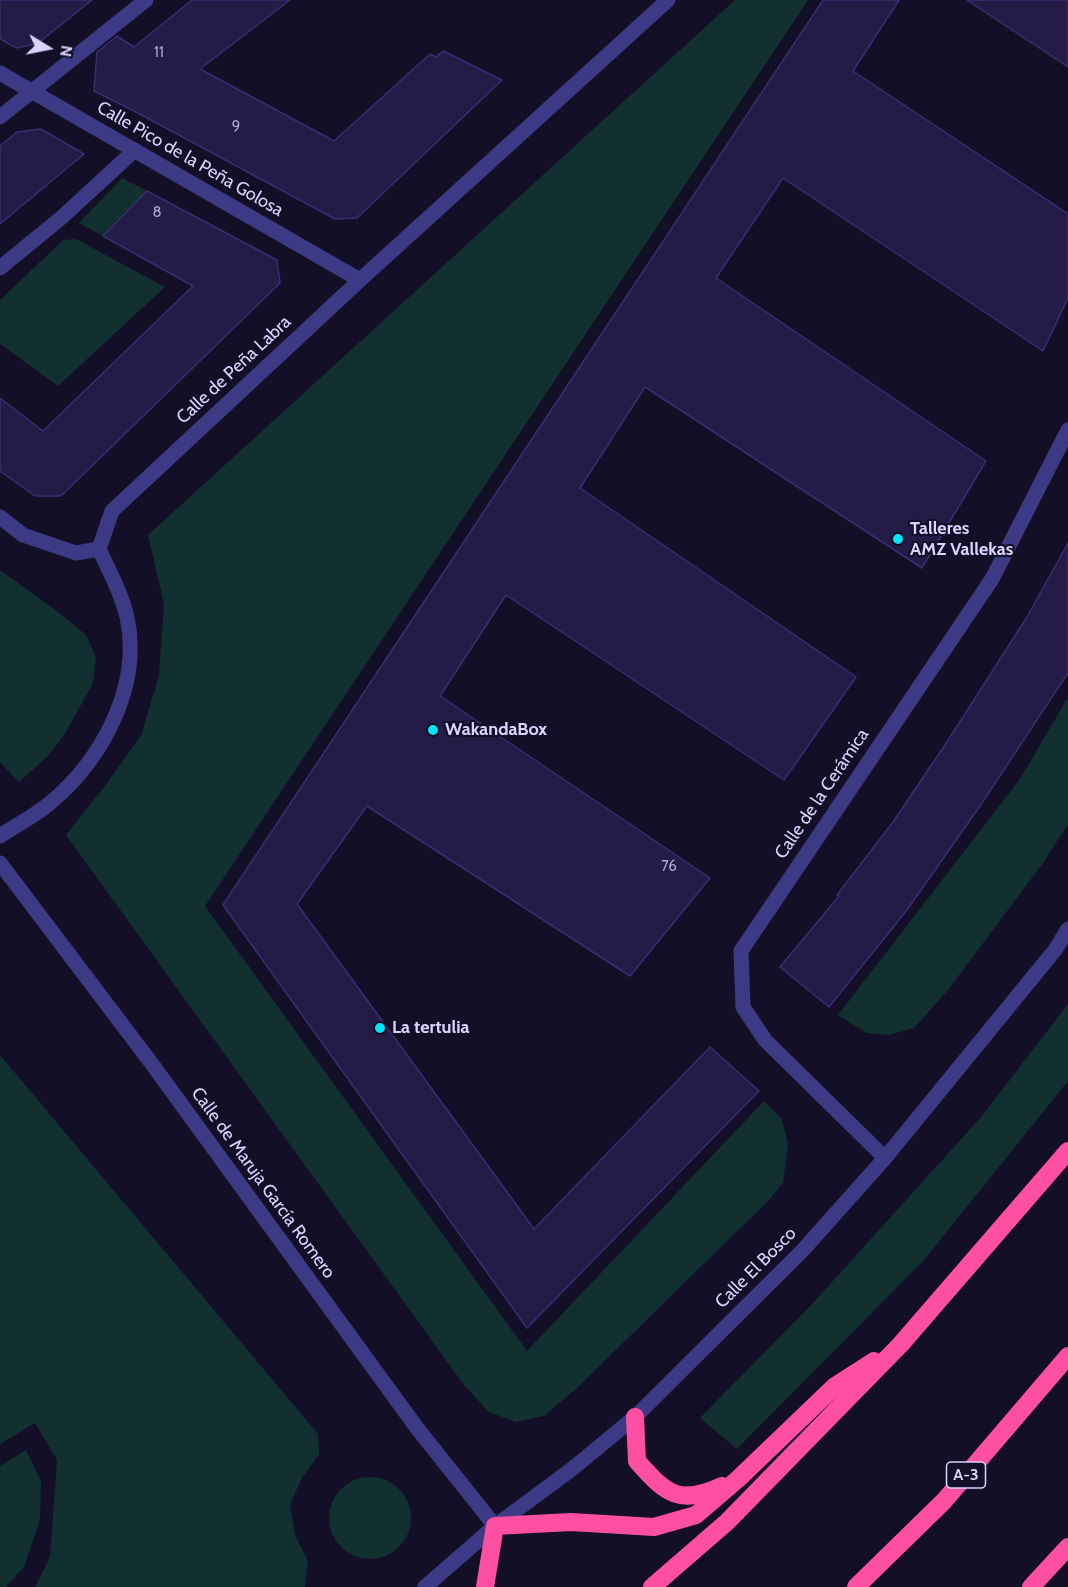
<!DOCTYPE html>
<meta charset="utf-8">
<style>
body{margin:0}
#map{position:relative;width:1068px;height:1587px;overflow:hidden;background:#130f26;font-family:Cabin,sans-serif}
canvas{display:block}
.north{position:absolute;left:18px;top:18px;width:60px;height:60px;-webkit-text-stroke:4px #130f26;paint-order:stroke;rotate:100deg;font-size:16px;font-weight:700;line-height:24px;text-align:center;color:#d9d4ff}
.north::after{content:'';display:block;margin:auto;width:21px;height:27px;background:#d9d4ff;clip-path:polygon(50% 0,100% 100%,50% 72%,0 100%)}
</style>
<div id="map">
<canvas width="1068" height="1587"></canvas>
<div class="north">N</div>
</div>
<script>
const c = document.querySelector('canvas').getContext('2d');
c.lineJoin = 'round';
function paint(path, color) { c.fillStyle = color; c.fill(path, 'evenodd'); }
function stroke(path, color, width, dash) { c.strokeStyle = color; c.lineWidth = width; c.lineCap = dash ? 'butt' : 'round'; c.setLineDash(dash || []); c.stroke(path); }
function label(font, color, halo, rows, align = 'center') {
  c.font = font + ' Cabin,sans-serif'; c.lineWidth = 4.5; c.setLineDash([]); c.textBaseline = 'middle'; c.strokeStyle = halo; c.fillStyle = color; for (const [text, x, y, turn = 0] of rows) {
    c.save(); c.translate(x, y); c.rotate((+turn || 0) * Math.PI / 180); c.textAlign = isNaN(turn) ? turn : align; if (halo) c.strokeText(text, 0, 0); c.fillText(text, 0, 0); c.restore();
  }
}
const green = new Path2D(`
 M735,0H808L205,906L527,1351L764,1101L782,1119L788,1144L783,1183L769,1200L577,1388L544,1416L516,1422L489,1412L464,1385L66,835L105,786L141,735L159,676L164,604L148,535Z
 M122,178L147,191L103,236L79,223Z
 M76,239L165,287L58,386L0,344V300L63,240Z
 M0,570L53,608L86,635L96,657L93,683L65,734L47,757L19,782L0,762Z
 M1068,697V824L1043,863L948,990L914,1028L889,1035L867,1033L838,1015L1020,779Z
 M1068,1004V1081L924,1260L737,1449L700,1418L813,1303L982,1116Z
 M0,1055L318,1434L319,1455L303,1476L290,1504L295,1535L308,1561L305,1587H35L50,1557L57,1460L35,1423L0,1444Z
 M26,1450L41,1481L40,1520L24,1567L6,1587H0V1466Z
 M329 1518a41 41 0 1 1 82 0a41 41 0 1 1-82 0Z`);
const building = new Path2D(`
 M0,0H92L37,44L16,48L0,39Z
 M192,0H290L200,69L334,141L430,54L436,57L443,51L502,80L357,218L335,219L138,113L94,91L97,52L117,36L134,47Z
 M823,0H899L853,71L1068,214V298L1043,351L783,178L716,278L986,461L922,568L645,387L580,488L856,677L784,780L506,595L440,696L710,878L630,976L367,806L297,904L534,1229L710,1047L759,1091L527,1328L223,905Z
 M967,0H1068V67Z
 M41,129L84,154L0,224V146L17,132Z
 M147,191L277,260L280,283L61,496H35L0,471V398L43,431L193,286L103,236Z
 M1068,543V673L980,806L907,910L829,1007L780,967L839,896L837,895L893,822L945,745L1027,617Z`);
const service = new Path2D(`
 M0,268L61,218L135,150`);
const minor = new Path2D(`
 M0,73L360,280
 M0,117L146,0
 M0,517L23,535L76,553L99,549
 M0,836C16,825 35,816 50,803C102,760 142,686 127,617C121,593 110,572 99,549L112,511L360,280L668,0
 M0,863L152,1064L417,1428L495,1526
 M885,1158L765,1040L743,1007L741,951L992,579L1068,430
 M425,1587L495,1526L572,1469L635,1417L803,1250L885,1158L1055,950L1068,929`);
const motorway = new Path2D(`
 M635,1417L637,1461C666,1494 679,1506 722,1486
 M485,1587L495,1526L571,1522L654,1527L696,1515L738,1479L835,1386L874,1361
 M652,1587L727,1522L901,1344L1068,1151
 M856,1587L944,1501L1068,1356
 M1031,1587L1068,1547`);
const markers = [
 [898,539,6,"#00e5ff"],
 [433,730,6,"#00e5ff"],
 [380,1028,6,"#00e5ff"]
];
const numberNames = [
 ["11",159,53],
 ["9",236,127],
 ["8",157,213],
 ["76",669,867]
];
const shields = [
 [966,1475,39]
];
const shieldNames = [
 ["A-3",966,1475]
];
const streetNames = [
 ["Calle Pico de la Peña Golosa",190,159,30],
 ["Calle de Peña Labra",234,370,-43],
 ["Calle de la Cerámica",822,794,-56],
 ["Calle de Maruja García Romero",263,1183,54],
 ["Calle El Bosco",756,1268,-45]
];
const poiNames = [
 ["Talleres",910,529],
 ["AMZ Vallekas",910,550],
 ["WakandaBox",445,730],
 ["La tertulia",392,1028]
];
paint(green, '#12302f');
paint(building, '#241b47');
stroke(building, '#3b2d73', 1.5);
stroke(service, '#3d3a85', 15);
stroke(minor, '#3d3a85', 15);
stroke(motorway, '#ff4fa3', 18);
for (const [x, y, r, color] of markers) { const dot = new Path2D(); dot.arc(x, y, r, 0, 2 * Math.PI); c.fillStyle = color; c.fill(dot); stroke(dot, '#130f26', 2); }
label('15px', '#aca6d1', null, numberNames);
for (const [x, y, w] of shields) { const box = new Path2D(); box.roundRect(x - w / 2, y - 13, w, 26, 4.5); c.fillStyle = '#130f26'; c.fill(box); stroke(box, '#d9d4ff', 1.5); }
label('bold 16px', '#d9d4ff', null, shieldNames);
label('18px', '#d9d4ff', '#130f26', streetNames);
label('bold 18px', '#d9d4ff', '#130f26', poiNames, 'left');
</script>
